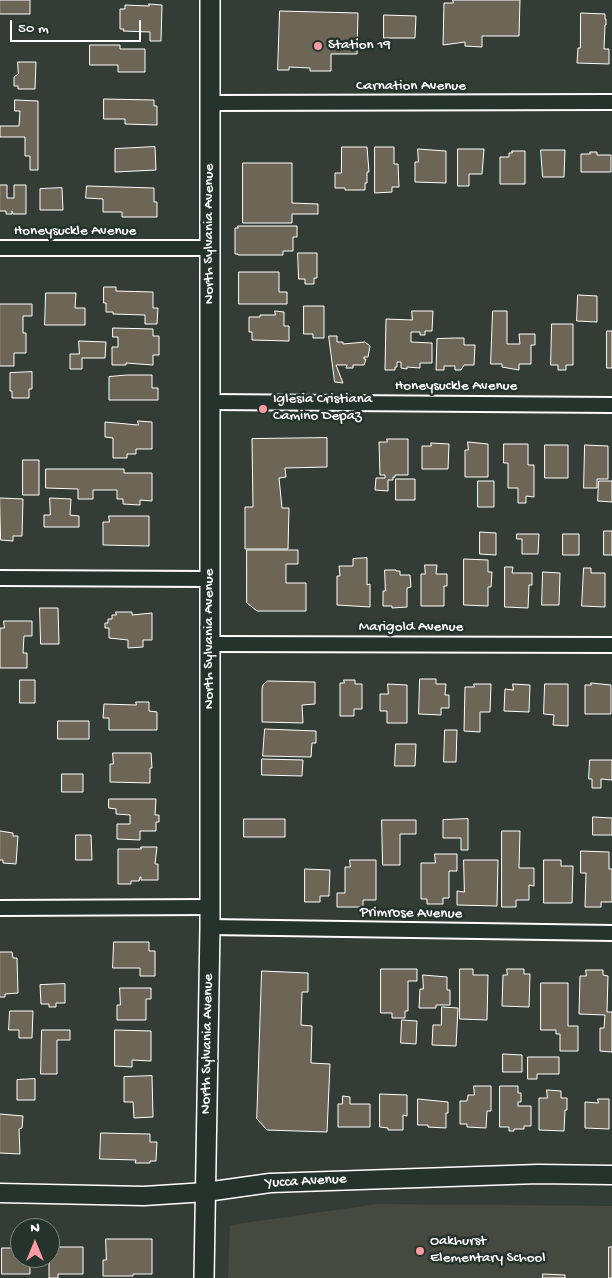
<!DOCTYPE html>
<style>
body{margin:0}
#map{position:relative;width:612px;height:1278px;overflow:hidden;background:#343d35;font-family:"Gochi Hand",sans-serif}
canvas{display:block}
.north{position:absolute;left:10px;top:1218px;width:50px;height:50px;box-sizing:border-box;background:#26332d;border:1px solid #7d8581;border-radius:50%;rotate:0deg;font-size:14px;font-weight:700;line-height:20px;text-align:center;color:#fff}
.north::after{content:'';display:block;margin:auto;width:18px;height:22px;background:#ff9aa2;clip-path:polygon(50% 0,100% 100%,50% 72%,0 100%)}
.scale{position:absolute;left:10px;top:20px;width:131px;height:22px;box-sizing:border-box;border:2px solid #fff;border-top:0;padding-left:6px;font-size:15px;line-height:18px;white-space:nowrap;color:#fff;-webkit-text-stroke:4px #26332d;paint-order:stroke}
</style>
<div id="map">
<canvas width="612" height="1278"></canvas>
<div class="north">N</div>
<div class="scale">50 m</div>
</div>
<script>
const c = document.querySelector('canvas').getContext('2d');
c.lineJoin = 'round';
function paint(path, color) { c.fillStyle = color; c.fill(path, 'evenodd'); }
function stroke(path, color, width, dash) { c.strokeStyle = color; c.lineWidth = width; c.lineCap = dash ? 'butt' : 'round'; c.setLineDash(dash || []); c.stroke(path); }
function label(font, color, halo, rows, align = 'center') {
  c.font = font + ' "Gochi Hand",sans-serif'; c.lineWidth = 5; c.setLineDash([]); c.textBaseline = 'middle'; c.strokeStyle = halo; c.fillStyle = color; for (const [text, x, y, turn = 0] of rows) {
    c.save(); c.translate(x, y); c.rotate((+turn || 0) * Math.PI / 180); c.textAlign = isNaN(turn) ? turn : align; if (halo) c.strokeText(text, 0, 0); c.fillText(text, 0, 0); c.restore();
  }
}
const built = new Path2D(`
 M378,1204L612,1206V1278H228L230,1225Z`);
const building = new Path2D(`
 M0,0H30V14H0Z
 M453,0H520L519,36H482V47L465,46V42L443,45L444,3H453Z
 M149,4L162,5L161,41H150V32L123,31L124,29H120V9H125V5L149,6Z
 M280,11L358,13L357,54H331V71H310V68L289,67V70H278Z
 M581,13L605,14V19H606V25H605L604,49H609V64L577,63L578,48H580Z
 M384,15L416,16L415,38H384Z
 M90,45H120V49H145V72H118V65H90Z
 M18,62H36L35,89H18V86H14V77L18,74Z
 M104,99L154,100V106H157V125L125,124V119H104Z
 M15,100L38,101V170H30V156H25V137H0V126H19L20,111H15Z
 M155,147L156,170L115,172V149Z
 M342,147H367L369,172H367V183H365V190H345V188H335V173H341Z
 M375,147H394V164H398L399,187H392V192L375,193Z
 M418,149L446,151V183L415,182V162H418Z
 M458,149H484L482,174H469V186H458Z
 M541,150H565L564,177H543Z
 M512,151H525V184H500V157H509V153H512Z
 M590,152H597V155H611V172H581V154H590Z
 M243,163H292V203L318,204V214H292V223H243Z
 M0,185H7V198H14V185H26V214H13L12,211V214H6V211H0Z
 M87,186L154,188V202H157V217H122V212H103V199L86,198Z
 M62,188L63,210H40V189Z
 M238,226H297V237H293V251H283V255H238V254H235V228H238Z
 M298,253H317V278H314V284H305V279H299Z
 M239,272H279V292H287V304H239Z
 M104,287H116V291L153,292V308H158L157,324H145V315L113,314V312H106V303H104Z
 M46,293H76L75,308H85V325H45Z
 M578,295L597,296V322L577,321Z
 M0,304H32V316H23V333H26V353H14V366H0Z
 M304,306H324V338H313V334H304Z
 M275,311L284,312V326H289V341L252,340V332H249V317H260V315H275Z
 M412,311H433L432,331H425V335H420V332H411V342L432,343V363H420V368L407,367V369L401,368V362H397V367H395V370H385L386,319L412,320Z
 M493,311H507V344H520L519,334H535V345H531V364H519V370L502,367V364H491Z
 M552,324H573V365H566V370H558V365H551Z
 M113,328L153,329V336H159V355H153V365L126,363V365H112V347H118V337H113Z
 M607,331H612V368H607Z
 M329,336H337V342H343V344L365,342L370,346L368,357H364V359H366L364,365H353V368H346L347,365H336L343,383L335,382Z
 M456,338H464V345H475L474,365H464L461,370H455V366H444V370H436L437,339Z
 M79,341L106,342L105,358H82V369H70V354H79Z
 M32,372V389H29V398H12V391H10V373Z
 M127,375H152V388H158V400H109V377Z
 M138,421L152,422V449H136V454H127V458H113V438L105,437V422L138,425Z
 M327,438V467L285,468L286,477L279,478L282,508H289L288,549H245V507H253L252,439Z
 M387,439H408V475H395V477H393V480H388V491L375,490L376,478H385V475H380L379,442H387Z
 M468,442L488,444V477H465V450H468Z
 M431,443L449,444L448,469H422V446H431Z
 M504,444H528V465H534V497L526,496V503H518V488H508V463H504Z
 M545,445H568V478H545Z
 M585,445L608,446V479H597V488H584Z
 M23,460H39V495H23Z
 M46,469H124V473H152V501L140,500V505L123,504V499H117V490H93V499H78V489L46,488Z
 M396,479H415V500H396Z
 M478,481H494V507H478Z
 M599,481H612V502L598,501Z
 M0,498L23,499L22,536H13V541L1,540Z
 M50,498L71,499L70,515L79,516V527H44V515H50Z
 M109,516H149V546L103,545V522H109Z
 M604,531H612V555H604Z
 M480,532L496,533V555L480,554Z
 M517,534H539L538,554H522V539H517Z
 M563,534H579V555H563Z
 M247,550H298V564H286V583H306V611H257L247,603Z
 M367,558V585L370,584V607L337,605V576H340L339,566H353V559Z
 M464,559L488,560V572H492L491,587H488V606L464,605Z
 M425,565H437L436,574H447V586H444V606H421V574H425Z
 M505,567H513L512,573H532V585H529L528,608L505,607Z
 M584,568H591V573H605V607L582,606Z
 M385,570H396V571H400V575H410L411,587L407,588V607L392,608V606H383V591H385Z
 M543,572L560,573L559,605H542Z
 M40,608H58L59,644H41Z
 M116,612H132V615L152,613V640H143V647L128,648V640L109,638V628H105V623H108V619H112V615H116Z
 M4,621H32V636H24L23,653H27V668H0V628H4Z
 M420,679H436V684H446L445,695H449V708H441V715L419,714Z
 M20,680H35V703H20Z
 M344,680H355V684H362V709H354V716H340V683H344Z
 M268,681L315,682V704L302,705L303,723L262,722V689L263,685Z
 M591,683L611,685V714H585V685H591Z
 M388,684L407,685V723H387V711H380V694H388Z
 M474,684H491L490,712H480V732L464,731L465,687H474Z
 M513,684L530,685L529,712L504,711L505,689L513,690Z
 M545,684H568V726L553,725L554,715L544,714Z
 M136,702H149V711L157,712V730H109V718H103L104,704L136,705Z
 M58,721H89V739H58Z
 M265,729L316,731V743H312L311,757L263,756Z
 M445,730H457L456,762H444Z
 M396,744H416L415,766H395Z
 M113,753H151L152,768H150V783L110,782V764H113Z
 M262,759L303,760L302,776L262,775Z
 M590,760H612V780L601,779V788H592V779H589Z
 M62,774H83V792H62Z
 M109,799H156L155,815H159V822H156V831H140V840L117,839V824H130V815L116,814V809L109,808Z
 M593,817L612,818V835H593Z
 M244,819H285V837H244Z
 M468,819V850H461V838H443V820Z
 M382,820H416V834H400V865H383Z
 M0,831L13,833V836H18L16,864L3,863V860H0Z
 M502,831H520L519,868H534V886L529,885V900H516V907H502Z
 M76,835H91L92,860H76Z
 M141,847H157L155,864H158V880H141V877H140L139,881H131V884H118V849H141Z
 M581,851L609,852V869H612V902H601V907H585L586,873H581Z
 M435,854H457V871H449V898H443V904H427V899H421V863H435Z
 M350,860H376V900H363V907H337V893H345V867H350Z
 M464,860H498L497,906L457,905V891L464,892Z
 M544,860H561V866H573L572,903H544Z
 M305,869L330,870L329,896H320V902H305Z
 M114,942H149V951H155V976H140V968H113Z
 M0,952H12L13,958H17L18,993L5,994V997H0Z
 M381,969H417V981H408V1011H405V1018H392V1013H381Z
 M460,969H473V975H488L487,1020L460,1019Z
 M507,969H524V974H530L529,1007L502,1006L503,975H507Z
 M586,970H603V975L608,976L607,1012H612V1052L600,1051V1028H604L605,1015L579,1014L580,976H586Z
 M262,971L308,973V992H302L301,1025L312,1026L311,1063L330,1064L327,1132L267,1130L257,1119Z
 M423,975L447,977V990H450V1005H436V1008H419L420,989H423Z
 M541,983H568V1026H578V1051H560V1034H556V1030H541Z
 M65,984V1003H56V1007H49V1004H41L40,985Z
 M120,988H151V999H146V1020H117V1005H120Z
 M442,1007L458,1008L456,1046L432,1045L433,1025H441Z
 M10,1011H33L32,1038H19V1030H9Z
 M402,1020L417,1021L416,1044L401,1043Z
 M42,1030H70V1040H57V1074H41Z
 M115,1030L151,1031V1061L132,1060V1067L115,1066Z
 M503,1054L522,1055V1072H503Z
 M528,1057H559V1074H537V1079H528Z
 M152,1076L153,1117L134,1118L133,1102H124V1077Z
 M35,1079V1100H17V1080Z
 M474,1086H491V1111H487L486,1128L467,1127V1124H460V1101H467L468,1095H474Z
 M500,1086H518V1093H521V1102H518V1106H531V1126H524V1129H514V1131H509V1127H500Z
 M547,1090L561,1091V1098H567V1110H565L564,1131L539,1130V1098H547Z
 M380,1094L407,1095V1116L403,1115V1130H388V1128L380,1127Z
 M343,1096L350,1097V1104H370V1127H338V1104H342Z
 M418,1099L448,1102V1113H446V1128L428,1127V1125H418Z
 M598,1099H609V1129L585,1128V1102L598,1103Z
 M0,1114L23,1116L22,1128L19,1129L20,1154L0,1153Z
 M101,1133L150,1134V1142H157L156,1161H150V1163H135L136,1160L100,1159Z
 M106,1239H152V1274H133V1276H103V1260H106Z
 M54,1247H83V1274H58V1278H49V1258L50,1255H54Z
 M609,1247H612V1278H609Z
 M2,1248H20V1258H30V1274H2Z
 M543,1274L565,1275V1278H543Z`);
const minor = new Path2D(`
 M210,103L612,102
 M0,248H210
 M210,402L612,405
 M0,578L210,579
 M210,644L612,645
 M0,908L210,907
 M210,927L612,933`);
const tertiary = new Path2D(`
 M0,1193L144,1196L206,1192L270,1183L538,1174L612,1175`);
const secondary = new Path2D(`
 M204,1278L210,927V0`);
const markers = [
 [318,46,5,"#ff9aa2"],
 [263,409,5,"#ff9aa2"],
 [420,1251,5,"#ff9aa2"]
];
const poiNames = [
 ["Station 19",328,46],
 ["Iglesia Cristiana",273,400],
 ["Camino Depaz",273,417],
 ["Oakhurst",430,1242],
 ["Elementary School",430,1259]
];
const streetNames = [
 ["Carnation Avenue",411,87],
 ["Honeysuckle Avenue",75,232],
 ["North Sylvania Avenue",210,234,-90],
 ["Honeysuckle Avenue",456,387],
 ["Marigold Avenue",411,628],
 ["North Sylvania Avenue",210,639,-90],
 ["Primrose Avenue",411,914,1],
 ["North Sylvania Avenue",208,1044,-89],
 ["Yucca Avenue",306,1182,-3]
];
paint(built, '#45493f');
paint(building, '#6d6556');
stroke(building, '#fff', 1);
stroke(minor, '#fff', 18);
stroke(tertiary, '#fff', 21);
stroke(secondary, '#fff', 22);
stroke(minor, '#26332d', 14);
stroke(tertiary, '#26332d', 18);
stroke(secondary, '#26332d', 19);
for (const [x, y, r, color] of markers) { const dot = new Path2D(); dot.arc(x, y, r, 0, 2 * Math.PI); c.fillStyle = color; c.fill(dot); stroke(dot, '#26332d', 2); }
label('15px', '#fff', '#26332d', poiNames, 'left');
label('15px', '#fff', '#26332d', streetNames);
</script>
